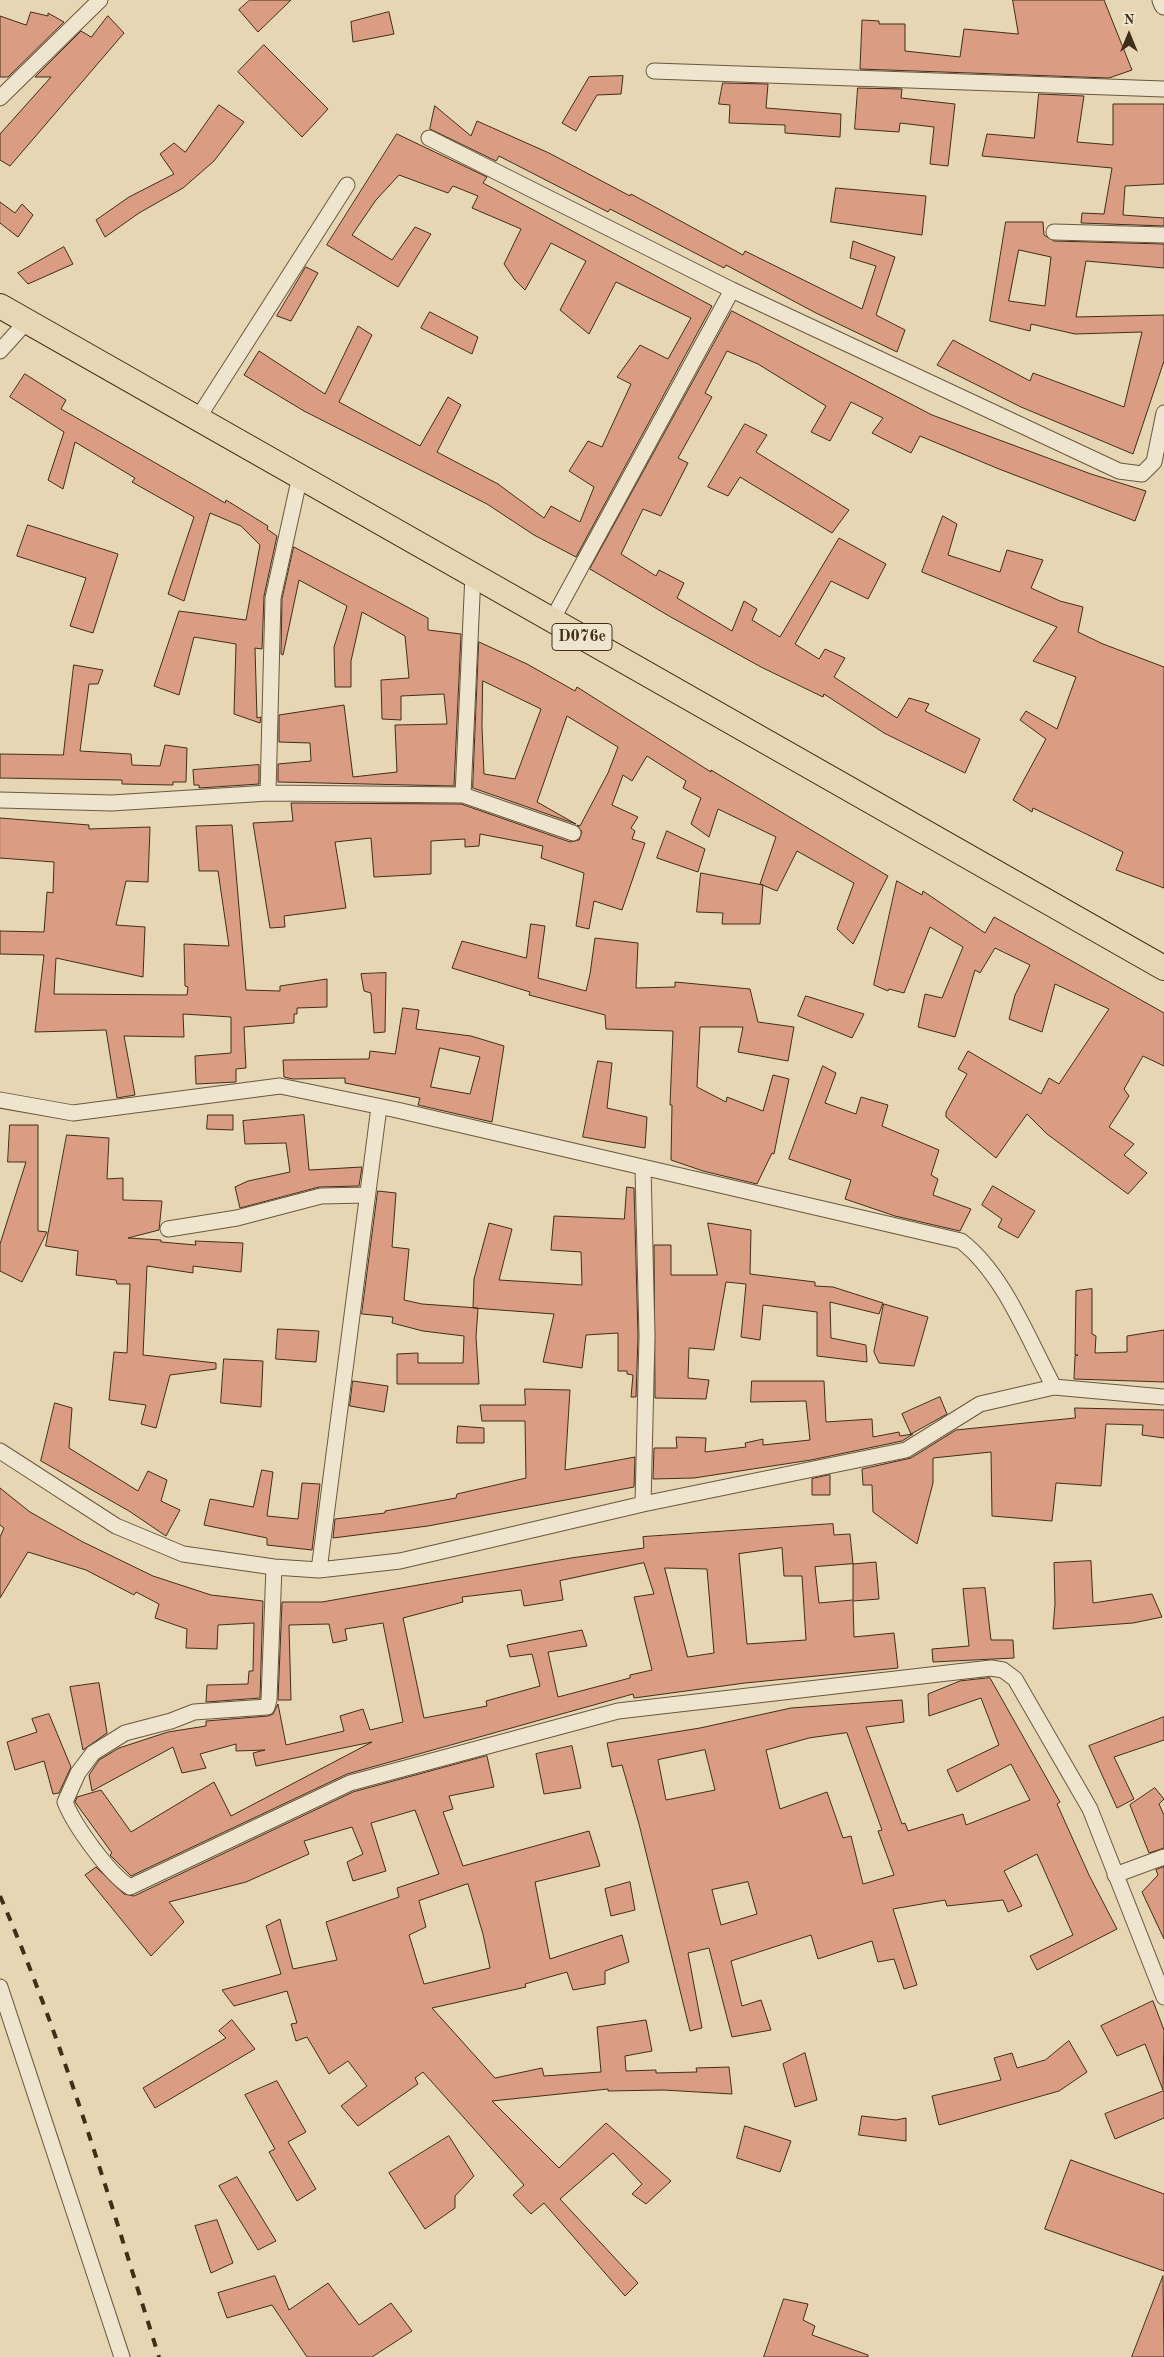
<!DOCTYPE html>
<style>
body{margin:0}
#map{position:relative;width:1164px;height:2357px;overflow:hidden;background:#e6d6b3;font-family:"Old Standard TT",serif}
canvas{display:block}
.north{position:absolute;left:1104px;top:10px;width:50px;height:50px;-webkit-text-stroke:4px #efe4ce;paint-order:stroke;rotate:0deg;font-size:14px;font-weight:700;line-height:20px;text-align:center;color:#412e18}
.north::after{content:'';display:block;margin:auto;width:18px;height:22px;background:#412e18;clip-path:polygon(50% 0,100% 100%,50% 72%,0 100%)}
</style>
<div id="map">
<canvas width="1164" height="2357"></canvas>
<div class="north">N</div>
</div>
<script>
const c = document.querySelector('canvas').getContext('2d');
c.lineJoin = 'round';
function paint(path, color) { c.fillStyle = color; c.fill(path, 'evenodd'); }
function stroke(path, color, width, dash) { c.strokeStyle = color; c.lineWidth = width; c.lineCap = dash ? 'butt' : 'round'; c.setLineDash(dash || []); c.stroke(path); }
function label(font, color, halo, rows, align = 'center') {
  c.font = font + ' "Old Standard TT",serif'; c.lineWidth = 4.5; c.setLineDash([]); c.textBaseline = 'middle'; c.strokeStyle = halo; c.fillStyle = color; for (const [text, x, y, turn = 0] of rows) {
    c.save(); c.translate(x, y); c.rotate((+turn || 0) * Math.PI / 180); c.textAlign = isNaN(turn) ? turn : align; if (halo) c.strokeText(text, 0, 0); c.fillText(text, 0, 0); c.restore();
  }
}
const building = new Path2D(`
 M250,0H291L258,32L239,10Z
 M1013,0H1104L1132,70L1109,78L860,69L862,20L879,21V24H905V51L960,57L964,29L1018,34Z
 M31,12L48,16V13L64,22L8,77H0V16L26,25Z
 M389,12L394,34L353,42L351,22Z
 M108,16L124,33L10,166L0,160V134L51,77H35L81,31L91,37Z
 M264,45L328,109L302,137L238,72Z
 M623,76L621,94L597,95L576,131L562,123L589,77Z
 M723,83L768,84L766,108L841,114L840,137L785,133V125L729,123L730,105L719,104Z
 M858,88L902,89L901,98L955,104L948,166L930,164L934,127L900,123L899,132L855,129Z
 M1039,94L1084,96L1077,142L1113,145V104H1164V184L1125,186L1123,215L1164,218V226L1081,223L1082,213L1104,214L1112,168L982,156L987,134L1034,138Z
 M219,105L244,122L214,161L183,188L139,213L105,237L96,220L129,197L174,174L160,154L174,143L185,152Z
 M435,106L471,136L477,121L549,153L630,196L631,194L743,255L745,251L862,309L876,266L850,258L853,241L895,257L876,315L905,330L897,352L816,313L726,265L724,268L610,209L608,212L499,156L496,161L430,129Z
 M397,134L487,177L483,183L712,306L576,557L534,535L487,504L304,411L244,375L259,351L325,394L358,326L372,335L339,402L420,446L448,397L461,405L437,452L498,484L544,518L551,506L580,522L594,487L569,471L588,441L602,447L631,384L617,377L640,345L668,359L691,318L616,282L589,334L560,310L586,261L551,243L525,290L515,280L504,264L521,229L472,208L478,196L453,186L448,193L399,175L376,200L352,235L392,260L415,227L431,234L398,287L327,245Z
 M836,188L926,196L922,235L831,222Z
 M0,202L15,213L22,204L33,215L18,237L0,223Z
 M1006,222H1043L1044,235L1054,241L1164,244V268L1086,261L1076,317L1164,315V361L1133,454L1021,407L937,365L953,340L1030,381L1033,373L1124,407L1142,332L1075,334L1031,324L1030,331L990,321ZM1019,250L1051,257L1045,306L1009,301Z
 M64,247L73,264L28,284L18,273Z
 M306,267L318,273L291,321L277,316Z
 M732,311L932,415L1091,474L1146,491L1135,521L999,469L920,436L911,453L872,433L883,418L851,402L830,441L811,432L826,406L758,364L727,351L705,393L712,397L678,458L688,463L661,516L643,509L621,554L656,576L659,570L684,583L677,598L732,631L744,601L757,609L752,620L780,637L839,538L886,564L868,599L831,581L795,644L819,659L825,649L845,658L834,677L897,718L909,698L929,704L925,711L980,739L965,773L884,733L824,694L823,697L761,667L669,616L590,569Z
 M430,312L478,337L472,354L421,328Z
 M25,374L66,400L61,409L208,493L225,503L226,500L268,526L267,529L277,536L264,596L262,649L255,648L257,718L261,717L260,723L234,714L236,644L194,637L179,695L154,686L179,611L246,620L260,545L241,526L210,513L184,601L168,594L194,517L132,482L135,478L75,442L63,489L48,480L64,432L10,397Z
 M745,424L767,435L756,452L849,510L832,533L740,477L728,496L708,487Z
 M943,516L957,524L948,555L1000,572L1007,550L1043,560L1031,588L1060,601L1083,607L1078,632L1103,644L1164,667V888L1116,870L1123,852L1033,808L1032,812L1013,800L1046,739L1020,720L1026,711L1057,729L1076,677L1033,661L1057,627L922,572Z
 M28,525L118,554L93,633L70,626L86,578L17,556Z
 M294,547L428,618V630L461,634L454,786L278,782V764L311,761L310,743L279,742V715L344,705L353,777L397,772L395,725L447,724L444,694L401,696V720L382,719L381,680L409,678L405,636L362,612L351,661V687H335L334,647L347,606L299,580L283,655L281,654L282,599Z
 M479,642L527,664L575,691L577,687L711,772V770L888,876L853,944L837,929L854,883L797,851L777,891L760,884L776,837L718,809L709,837L691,824L701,798L683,788L686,781L647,756L632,781L623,775L612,805L638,817L631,828L635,831L632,839L645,843L622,910L594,901L589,929L576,926L584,873L541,858L543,846L480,834L479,846L465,847V839L431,841V874L374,877L371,838L335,842L346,908L284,916L285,927L270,928L253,823L293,821L291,803L461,804L570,842L579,840L582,832L577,825L580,826L608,773L618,747L567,716L537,802L576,824L473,788ZM483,681L541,709L515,779L484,774L482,727Z
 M74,665L103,670L98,684H89L80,751L131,754L132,765L160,766L165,745L187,748L186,782H173V785L122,784V780L0,778V754L63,755Z
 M259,765V784L199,788V785H194L193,770Z
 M0,818L89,825V829L150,827L148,882L126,881L116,925L145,927L143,977L56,958L54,994L187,995L188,987L185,986L184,944L229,946L218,871H199L196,826L232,825L246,990L280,991V986L327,979V1007L297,1008V1014H294V1023L244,1027L246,1068L236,1069V1082L196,1084L195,1056L231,1053V1017L183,1014L184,1037L124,1036L135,1095L117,1098L106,1030L35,1032L44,955L0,954V931L44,932L47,892L53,893L54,862L0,858Z
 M667,831L705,849L698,872L657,858Z
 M701,873L763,885L760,924H722L723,913L697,912Z
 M897,881L922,895L923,891L985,933L994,917L1164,1013V1066L1143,1056L1124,1089L1129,1096L1109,1127L1134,1144L1124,1155L1147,1173L1128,1194L1047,1134L1027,1114L996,1158L946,1117V1112L967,1074L958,1069L968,1051L1041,1094L1049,1078L1059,1084L1109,1009L1055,984L1042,1032L1009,1019L1015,995L1030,965L995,948L980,973L975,970L955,1037L918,1027L925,994L942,998L963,947L930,927L904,993L889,989L888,991L874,985Z
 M531,924L545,926L538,978L586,991L590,974L595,938L638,943L636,988L675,987V982L750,989L758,1022L794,1027L788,1061L738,1052L743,1027H700L697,1087L726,1102L727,1097L763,1111L773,1075L789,1079L774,1154L772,1153L757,1184L703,1171L671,1160L672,1105H670L673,1031L606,1029L605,1015L529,995L530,992L452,968L462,941L526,958Z
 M386,973L385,1032L374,1033L371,993L364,991L361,974Z
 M806,996L864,1014L852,1038L798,1016Z
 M403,1008L419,1010L416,1029L471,1036L504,1046L492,1122L418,1105L420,1098L345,1083V1078L293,1079L284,1077L283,1060L369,1059L370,1051L395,1054ZM440,1048L480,1057L470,1094L431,1087Z
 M598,1061L612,1063L607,1108L647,1117L645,1148L583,1137Z
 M823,1066L836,1073L825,1103L856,1114L861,1097L888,1105L882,1126L939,1150L931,1175L938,1179L933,1195L971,1209L960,1231L895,1216L845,1199L851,1180L789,1159Z
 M208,1115H233V1130L207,1129Z
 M304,1115L309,1170L362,1167L359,1186L319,1187L240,1208L235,1187L248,1181L290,1172L286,1143L245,1144L243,1121Z
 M10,1125H38V1231L47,1232L22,1282L0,1271V1244L26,1162H8Z
 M67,1135L109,1138L107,1179L123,1178V1200L162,1201L159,1230L128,1238L161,1240V1242L196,1245L195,1241L243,1243L241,1272L193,1266V1273L147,1266L143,1355L216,1363V1369L170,1375L156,1428L141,1424L146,1405L109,1400L114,1352L127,1353L130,1284H117L116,1280L76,1275L78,1251L46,1246Z
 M993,1186L1035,1211L1018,1238L998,1227L1002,1219L982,1205Z
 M627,1187L634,1188L638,1336L636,1397H631L633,1375L627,1374V1371H618V1333L586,1335L582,1368L543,1362L554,1314L473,1308L474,1279L489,1223L512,1229L499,1280L582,1285L581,1252L551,1250L554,1216L624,1219Z
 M378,1191L396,1193L392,1247L409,1249L404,1300L422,1304L478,1308L476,1337L479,1384H397V1354L418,1353V1363H463L464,1336L423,1331L392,1323L393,1317L362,1314Z
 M708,1223L751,1230L750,1274L815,1282V1286L833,1287L883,1303L879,1314L830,1302L831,1338L866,1345L867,1362L817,1356V1312L763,1305L760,1340L741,1337L746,1284L726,1282L714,1350L689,1348L688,1378L709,1380L706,1399L655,1398L654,1245H671V1275H717Z
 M1092,1289V1334L1096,1336L1095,1353L1127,1352V1336L1164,1330V1382L1074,1379L1075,1356L1078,1355H1075L1076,1291Z
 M884,1304L928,1317L914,1366L879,1363L874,1352Z
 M278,1329L319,1331L316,1362L276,1359Z
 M224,1359L263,1361L261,1407L221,1403Z
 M353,1381L388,1386L384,1412L350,1406Z
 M752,1381H824L826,1422L872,1419L873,1437L899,1432L900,1436L913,1434L902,1441L811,1460L694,1478L653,1479L654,1448H677L676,1437L706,1438L705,1452L746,1447L745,1443L763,1439V1445L810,1440L806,1401L751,1402Z
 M525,1389L570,1390L565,1470L635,1457L634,1487L428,1526L333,1538L335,1519L385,1513V1511L456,1498L457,1494L526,1478L525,1421H482L480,1405H525Z
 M940,1397L947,1414L911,1434L902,1414Z
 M55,1403L72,1408L69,1448L138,1491L148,1471L167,1480L161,1501L180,1510L166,1536L129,1511L41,1461Z
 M1075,1408L1164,1410V1438L1142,1435L1143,1425L1106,1424L1101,1486L1056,1483L1052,1521L992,1516L991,1452L933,1458V1483L917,1544L873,1512L872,1485H863L862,1469L911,1458L956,1430L1075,1418Z
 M458,1426L484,1428V1443H457Z
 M262,1470L273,1472L267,1516L298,1519L302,1483L320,1484L312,1550L267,1545V1538L204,1525L210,1499L253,1507Z
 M830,1475V1495H812V1479Z
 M0,1488L30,1512L83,1542L153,1576L211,1595L263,1601L260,1698L206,1702L207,1685L248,1684L249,1671H253L254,1623L218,1625L217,1649L186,1648L187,1629L155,1618L159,1604L136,1592L134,1595L86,1570L28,1552L0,1598V1537L4,1528L0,1525Z
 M833,1524L834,1535L850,1534L853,1564L876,1562L879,1599L853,1601L854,1637L894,1633L898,1668L745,1683L634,1698L633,1694L347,1774L131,1876L110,1855L112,1853L75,1802L77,1797L101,1790L131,1832L214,1782L231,1816L372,1742L256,1766L253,1753L265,1750L236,1751V1744L200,1754L206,1768L182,1773L173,1747L92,1791L89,1775L99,1760L119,1748L168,1732L206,1726V1721L268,1716L273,1714L278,1704L286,1745L344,1731L340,1716L363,1709L370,1730L403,1722L383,1623L345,1629L347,1640L333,1643L329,1624L289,1625L291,1700H278L282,1602H322L571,1558L644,1548L643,1537ZM782,1548L784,1576H802L806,1640L747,1644L739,1554ZM644,1563L654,1594L634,1597L652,1670L630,1675V1678L558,1697L548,1652L587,1646L582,1630L507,1645L510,1657L532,1654L540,1686L486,1701L487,1706L424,1718L403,1618L463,1602L462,1597L521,1590L524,1606L563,1600L560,1581ZM853,1564V1600L819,1603L815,1567ZM665,1568L707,1569L714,1653L688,1657Z
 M1091,1561L1093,1603L1152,1594L1162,1617L1133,1623L1053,1629L1055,1604L1054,1563Z
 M985,1588L991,1640H1013L1014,1658L933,1662L932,1649L969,1646L963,1589Z
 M990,1678L1060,1802L1057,1804L1089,1875L1117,1929L1037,1970L1030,1956L1073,1935L1037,1854L1004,1871L1022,1906L1008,1912L1003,1900L947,1906L945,1900L893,1909L917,1985L904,1989L894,1959L878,1962L872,1941L818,1959L811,1935L731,1961L742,2006L761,2000L771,2030L732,2037L709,1948L688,1953L702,2028L690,2031L639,1824L622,1765L612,1767L607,1743L700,1728L791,1708L902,1700L904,1722L866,1727L902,1824L905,1823L908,1831L963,1814L966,1825L1030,1800L1011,1764L957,1792L947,1770L999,1745L981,1698L929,1716L928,1694L960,1681ZM847,1733L882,1830L878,1831L894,1875L863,1884L851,1836L843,1838L827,1792L780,1809L766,1750L809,1738ZM705,1750L715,1790L666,1800L658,1760ZM748,1882L757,1914L721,1925L712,1890Z
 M99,1683L107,1733L83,1750L70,1687Z
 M49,1714L71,1767L59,1793L53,1794L44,1761L15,1770L7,1742L37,1732L32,1719Z
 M1164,1717V1740L1114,1757L1134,1799L1117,1808L1089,1746Z
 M572,1746L581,1788L544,1794L536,1754Z
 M487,1756L494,1787L449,1796L453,1809L443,1812L463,1866L589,1831L600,1866L535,1882L550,1959L622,1935L629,1962L605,1971V1984L573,1990L567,1972L525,1984L526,1987L432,2008L495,2078L542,2068L544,2076L601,2072L597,2027L646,2020L652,2051L625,2056L626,2071L656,2070V2073L697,2072L696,2068L729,2067L732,2094L663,2090L608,2091V2089L492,2101L559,2168L606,2123L671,2181L646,2204L632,2194L642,2184L613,2153L560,2199L638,2283L625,2296L544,2203L531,2214L513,2195L524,2185L423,2072L415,2078L418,2084L358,2126L341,2106L367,2086L348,2061L329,2074L307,2037L296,2041L291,2024L297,2023L287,1991L234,2006L222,1990L281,1974L266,1926L280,1919L293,1969L337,1960L326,1922L399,1897L397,1888L439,1874L415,1810L371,1823L386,1871L353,1881L347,1862L363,1854L352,1827L304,1841L309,1854L246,1882L169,1902L184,1922L151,1956L85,1875L96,1867L124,1894L134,1896L353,1792ZM468,1884L483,1934L490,1968L424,1984L409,1935L426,1927L419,1901Z
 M1155,1788L1164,1799L1159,1804L1164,1815V1848L1149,1853L1130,1805Z
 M1164,1867V1939L1142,1892L1158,1875L1156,1870Z
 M630,1882L635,1910L611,1916L605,1889Z
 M1153,2001L1164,2030L1163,2090L1145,2044L1117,2056L1101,2026Z
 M232,2020L255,2049L155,2108L143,2088L226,2038L219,2031Z
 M1069,2041L1087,2072L1059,2091L939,2125L932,2096L1001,2080L994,2058L1012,2053L1017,2068L1045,2060Z
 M805,2053L817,2100L795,2107L783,2064Z
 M277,2081L306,2132L288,2142L316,2189L297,2201L269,2152L275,2149L245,2095Z
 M1164,2091V2118L1115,2139L1105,2114Z
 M862,2116L896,2120L906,2118V2141L859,2135Z
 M745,2126L791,2141L780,2172L737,2158Z
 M449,2136L474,2176L455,2196V2208L425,2229L389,2173Z
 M1071,2160L1164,2194V2271L1045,2229Z
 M237,2177L276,2241L258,2250L219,2186Z
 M217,2220L233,2263L211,2273L195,2226Z
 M275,2276L289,2310L328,2283L359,2325L391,2303L412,2331L372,2357H307L272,2305L227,2318L218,2293Z
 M1163,2276L1164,2357H1132Z
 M784,2299L808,2304L803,2320L815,2326L812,2335L868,2355V2357H764Z`);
const minor = new Path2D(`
 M654,71L1164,89
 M0,98L100,0
 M429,138L732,290L1119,471L1142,474L1154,462L1164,413
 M1054,232L1164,235
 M0,351L27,321
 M198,418L347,185
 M552,620L732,290
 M268,793L273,598L300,476
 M463,795L473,574
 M0,800L112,803L268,793L463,795L573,833
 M0,1100L73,1113L280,1086L397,1110L961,1241C1004,1274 1028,1339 1054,1387
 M168,1229L237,1218L321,1196L367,1195
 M0,1451L116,1526L183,1554L274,1567L319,1570L400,1561L643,1504L906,1450L980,1404L1054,1387L1164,1397
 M643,1504L647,1336L643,1168
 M274,1567L269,1700L267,1707L194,1712L171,1721L125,1733L93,1753L78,1773L65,1802C74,1825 109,1874 130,1887L350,1783L618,1711L991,1668L1003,1670L1015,1679L1090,1809L1164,1997
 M319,1570L379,1107
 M1115,1875L1164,1857
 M0,1987L122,2357`);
const tertiary = new Path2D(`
 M1162,0L1164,5`);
const primary = new Path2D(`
 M0,306L1164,968`);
const rail = new Path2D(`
 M0,1896C65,2045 110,2202 159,2357`);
const shields = [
 [582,637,60]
];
const shieldNames = [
 ["D076e",582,637]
];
paint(building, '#da9c83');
stroke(building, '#412e18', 1);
stroke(minor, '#6a583f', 17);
stroke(tertiary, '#6a583f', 21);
stroke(primary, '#412e18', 26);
stroke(minor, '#efe4ce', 15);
stroke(tertiary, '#efe4ce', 19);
stroke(primary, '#e6d6b3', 24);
stroke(rail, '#412e18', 4, [9, 9]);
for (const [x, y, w] of shields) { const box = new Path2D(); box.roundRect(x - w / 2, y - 13.5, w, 27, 4); c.fillStyle = '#efe4ce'; c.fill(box); stroke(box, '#412e18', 1); }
label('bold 16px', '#412e18', null, shieldNames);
</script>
